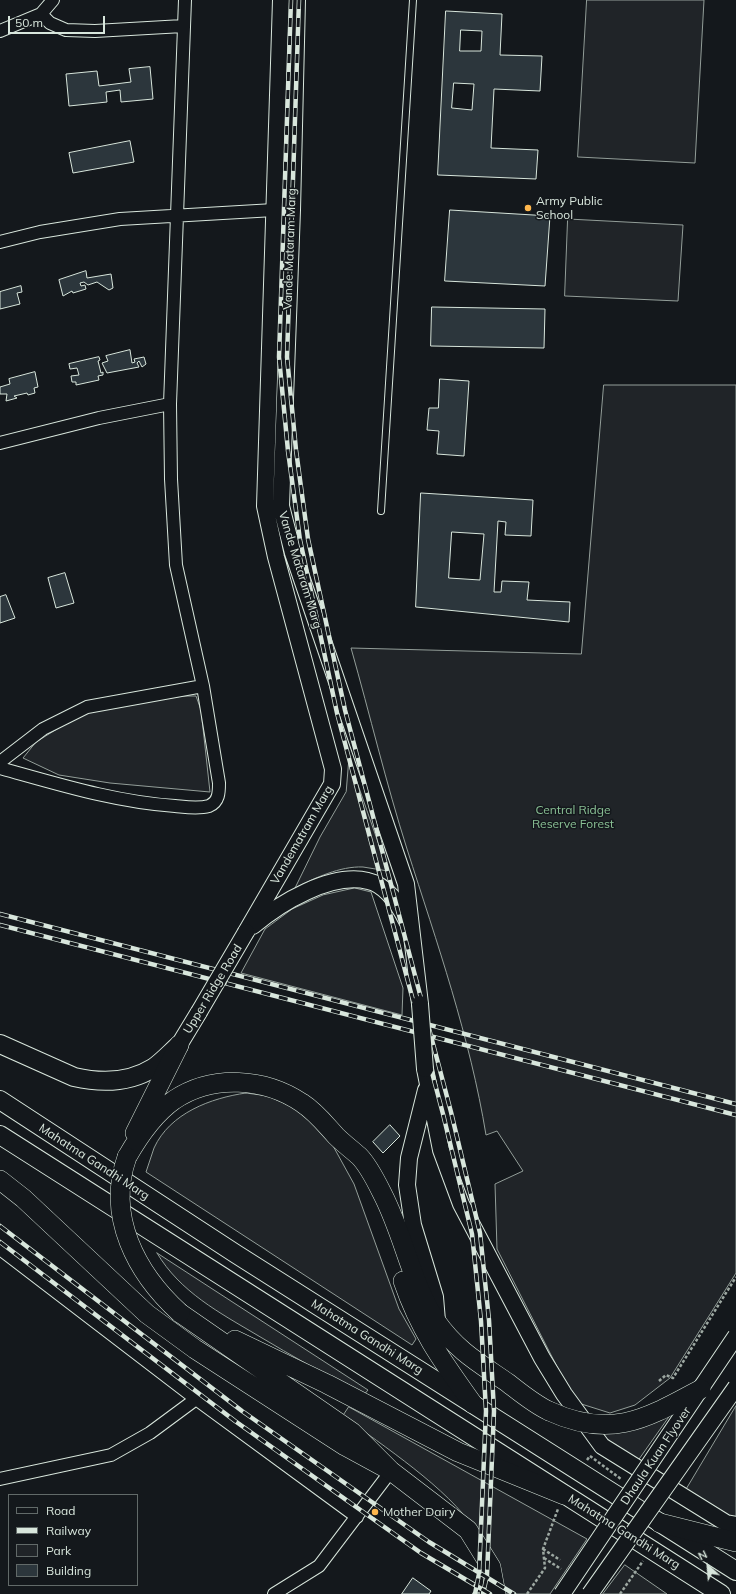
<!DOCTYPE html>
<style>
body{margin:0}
#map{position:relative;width:736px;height:1594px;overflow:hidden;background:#14181c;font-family:Mulish,sans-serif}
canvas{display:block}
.legend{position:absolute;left:8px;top:1494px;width:130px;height:92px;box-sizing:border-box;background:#14181c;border:1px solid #626a69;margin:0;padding:5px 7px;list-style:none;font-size:12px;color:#d8e6dc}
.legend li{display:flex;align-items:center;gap:8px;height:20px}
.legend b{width:20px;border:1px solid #626a69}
.north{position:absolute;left:688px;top:1546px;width:40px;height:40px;-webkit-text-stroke:3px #14181c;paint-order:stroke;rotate:334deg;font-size:11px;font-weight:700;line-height:16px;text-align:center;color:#d8e6dc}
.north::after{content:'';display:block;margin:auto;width:14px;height:18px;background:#d8e6dc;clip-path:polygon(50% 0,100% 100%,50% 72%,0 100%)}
.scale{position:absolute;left:8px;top:16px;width:97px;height:18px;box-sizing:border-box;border:2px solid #d8e6dc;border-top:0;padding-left:5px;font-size:12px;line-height:14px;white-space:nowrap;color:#d8e6dc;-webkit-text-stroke:3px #14181c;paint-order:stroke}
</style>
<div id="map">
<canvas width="736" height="1594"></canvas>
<ul class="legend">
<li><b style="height:5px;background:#14181c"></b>Road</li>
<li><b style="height:5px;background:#d8e6dc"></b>Railway</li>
<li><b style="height:11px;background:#202428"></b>Park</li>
<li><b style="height:11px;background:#2c363c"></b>Building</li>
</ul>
<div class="north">N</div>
<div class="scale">50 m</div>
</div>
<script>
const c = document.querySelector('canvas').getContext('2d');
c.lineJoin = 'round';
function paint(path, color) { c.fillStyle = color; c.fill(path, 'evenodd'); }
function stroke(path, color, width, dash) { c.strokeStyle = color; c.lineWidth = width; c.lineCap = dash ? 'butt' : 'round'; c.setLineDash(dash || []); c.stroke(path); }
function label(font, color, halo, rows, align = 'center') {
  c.font = font + ' Mulish,sans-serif'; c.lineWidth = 3; c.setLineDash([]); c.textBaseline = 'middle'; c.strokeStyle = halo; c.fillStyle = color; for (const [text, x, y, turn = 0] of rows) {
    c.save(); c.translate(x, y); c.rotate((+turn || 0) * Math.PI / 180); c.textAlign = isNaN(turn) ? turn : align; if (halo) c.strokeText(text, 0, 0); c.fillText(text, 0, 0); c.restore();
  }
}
const green = new Path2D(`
 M587,0H704L695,163L578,157Z
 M568,219L683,225L678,301L565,296Z
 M604,385H736V1273L670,1378L635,1405L610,1413L575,1402L497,1249L495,1184L523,1171L497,1131L486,1135C470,1037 437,943 407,849C386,783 370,715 351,648L581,654Z
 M183,696H196L201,710L210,792L110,783L59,775L23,758L36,742L86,711Z
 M349,759L388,871C380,870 371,868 363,867C340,866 315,878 295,888L320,837L346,792Z
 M355,888L371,892L403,988L402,1015L241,973L265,929L292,909L323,895Z
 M246,1093L268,1096L302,1111L332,1144L354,1184L399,1309L416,1339L412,1345L146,1172C149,1164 151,1156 154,1148C170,1113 211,1098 246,1093Z
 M157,1253L368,1390L363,1396C328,1376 292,1356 257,1335C220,1313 180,1292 157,1253Z
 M736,1406V1518L722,1513L686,1490Z
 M349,1407L587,1539L550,1594H504C495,1575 486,1547 475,1530C448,1488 383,1446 343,1416Z
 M673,1411L637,1462L621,1452L599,1431Z
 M625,1565L667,1594H603Z`);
const building = new Path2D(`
 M446,11L502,14L500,55L542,56L540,91L494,89L491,148L538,150L536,179L438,175ZM461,30L482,31L481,51H460ZM454,83L474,84L472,110L452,108Z
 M150,67L153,99L121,102L120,90L106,92L107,102L69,106L66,74L97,71L99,86L131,82L129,69Z
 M130,141L134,162L73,173L69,153Z
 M450,210L550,216L545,286L445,281Z
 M86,271L87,278L111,274L113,288L109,290L97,282L88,285L84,282L80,283L81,286L85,285L86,289L73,293L72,291L63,296L59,280Z
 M21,286L22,292L17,293L20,304L0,309V292Z
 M432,307L545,309L544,348L431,346Z
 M130,350L132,363L135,362L134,359L144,357L146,364L142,367L139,361L137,363L139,367L107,373L102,363L108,361L106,356Z
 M99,357L100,360L98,361L101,373L103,372V375L98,376L99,380L76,385V382H72L71,376L79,375L77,368L70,369L69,364Z
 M35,372L38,387L34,388L35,393L28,395L27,393L14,396L17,398L6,401L7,394H0V387L10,384L9,379Z
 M440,379L469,381L464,456L437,454L439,431L427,430L429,408H438Z
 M421,493L533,500L531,536L505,535L506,522L498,521L494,592H501L502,581L529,582L527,600L570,602L569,622L416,607ZM452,532L484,534L480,580L449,578Z
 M65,573L74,603L56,608L48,578Z
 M6,595L15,618L0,623V597Z
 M390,1125L400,1136L383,1153L373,1142Z
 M413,1578L431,1591L429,1594H402Z`);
const path = new Path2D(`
 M659,1381L666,1375L673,1378L736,1277
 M587,1460L590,1456L621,1479
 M543,1549L560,1560
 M544,1558L561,1569
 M472,1594L481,1593
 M527,1594L545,1568L543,1549L558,1509
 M620,1594L643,1561`);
const service = new Path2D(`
 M381,511L413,0`);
const minor = new Path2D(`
 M41,14L50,23L66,30L95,31L183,26
 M0,31L41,14L53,0
 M0,242L40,232L120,219L274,210H292
 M0,443L99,418L170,404
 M0,762L43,729L87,707L203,686
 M0,768C58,784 115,802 175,806C186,807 198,809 209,806C219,802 219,792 219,783L203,686L176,565L171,479L170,404L185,0
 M0,1249L196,1399L357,1517
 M0,1479L111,1455L150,1433L196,1399
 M274,1594L319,1566L391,1471`);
const secondary = new Path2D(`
 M297,0L292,210L281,506L293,553L406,884L420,1004
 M253,926C280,903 331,872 368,881C387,885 399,905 407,921
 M246,932L332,784L333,769L276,557L265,506L281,0
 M179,1045L199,1012
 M425,1069L441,1150L461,1204L542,1358L564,1394L602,1446L726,1523L736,1525
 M426,1090L409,1158L407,1185L413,1225L435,1297L437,1321`);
const primary = new Path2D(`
 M0,1044L74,1077C100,1083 129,1083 153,1068C162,1062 171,1052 179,1045
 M0,1100L236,1254L736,1571
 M0,1135L721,1594`);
const trunk = new Path2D(`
 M135,1133L179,1045
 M127,1157C139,1136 154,1114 174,1100C213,1074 265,1078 302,1103C316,1112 325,1124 336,1136C343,1143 351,1149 359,1156C369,1166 377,1183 383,1195C404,1236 411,1282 436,1321C457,1351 479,1363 508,1383C521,1393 534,1404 549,1411
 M0,1180L23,1198L147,1314L195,1349L345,1446L391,1471
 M403,1281C420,1331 443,1362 473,1404
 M180,1313L352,1432L391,1471L468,1530L491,1567L496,1594
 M235,1340L327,1384L458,1452L564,1495
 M660,1523L736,1542`);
const rail = new Path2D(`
 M291,0L279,357L288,451L300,540L337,713L443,1114L472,1234L481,1321L486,1411L479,1574L475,1594
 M299,0L287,357L296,450L308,539L345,710L451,1112L480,1233L489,1320L494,1411L487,1575L483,1594
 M0,914L736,1104
 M0,925L736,1115
 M0,1226L242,1411L429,1542L514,1594
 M0,1242L235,1421L421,1553L490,1594`);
const secondaryBridge = new Path2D(`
 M420,1004L425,1069
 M199,1012L246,932
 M562,1594L736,1336
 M590,1594L736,1387`);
const trunkBridge = new Path2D(`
 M127,1157C106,1216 136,1273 180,1313
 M549,1411C612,1440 647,1418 701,1389`);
const markers = [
 [528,208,4,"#ffb74d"],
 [375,1512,4,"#ffb74d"]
];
const poiNames = [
 ["Army Public",536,201],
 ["School",536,215],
 ["Mother Dairy",383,1512]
];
const streetNames = [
 ["Vande Mataram Marg",290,249,-88],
 ["Vande Mataram Marg",300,570,73],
 ["Vandematram Marg",302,835,-60],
 ["Upper Ridge Road",213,989,-59],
 ["Mahatma Gandhi Marg",94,1162,33],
 ["Mahatma Gandhi Marg",367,1337,32],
 ["Dhaula Kuan Flyover",656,1456,-56],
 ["Mahatma Gandhi Marg",624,1532,32]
];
const parkNames = [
 ["Central Ridge",573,810],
 ["Reserve Forest",573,824]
];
paint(green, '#202428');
stroke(green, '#939e99', 1);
paint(building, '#2c363c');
stroke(building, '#d8e6dc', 1);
stroke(service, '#d8e6dc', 8);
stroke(minor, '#d8e6dc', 14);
stroke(secondary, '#d8e6dc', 18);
stroke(primary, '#d8e6dc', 20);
stroke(trunk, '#d8e6dc', 20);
stroke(path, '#9da8a2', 2.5, [3, 2]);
stroke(service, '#14181c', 6);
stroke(minor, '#14181c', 12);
stroke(secondary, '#14181c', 16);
stroke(primary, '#14181c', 18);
stroke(trunk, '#14181c', 19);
stroke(rail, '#d8e6dc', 4.5);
stroke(rail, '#14181c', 3, [9]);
stroke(secondaryBridge, '#d8e6dc', 18, []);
stroke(trunkBridge, '#d8e6dc', 20, []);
stroke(secondaryBridge, '#14181c', 16);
stroke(trunkBridge, '#14181c', 19);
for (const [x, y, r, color] of markers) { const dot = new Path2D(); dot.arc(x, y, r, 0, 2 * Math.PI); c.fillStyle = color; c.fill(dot); stroke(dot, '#14181c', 1.5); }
label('12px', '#d8e6dc', '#14181c', poiNames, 'left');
label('12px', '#d8e6dc', '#14181c', streetNames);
label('12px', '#8ac095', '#14181c', parkNames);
</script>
